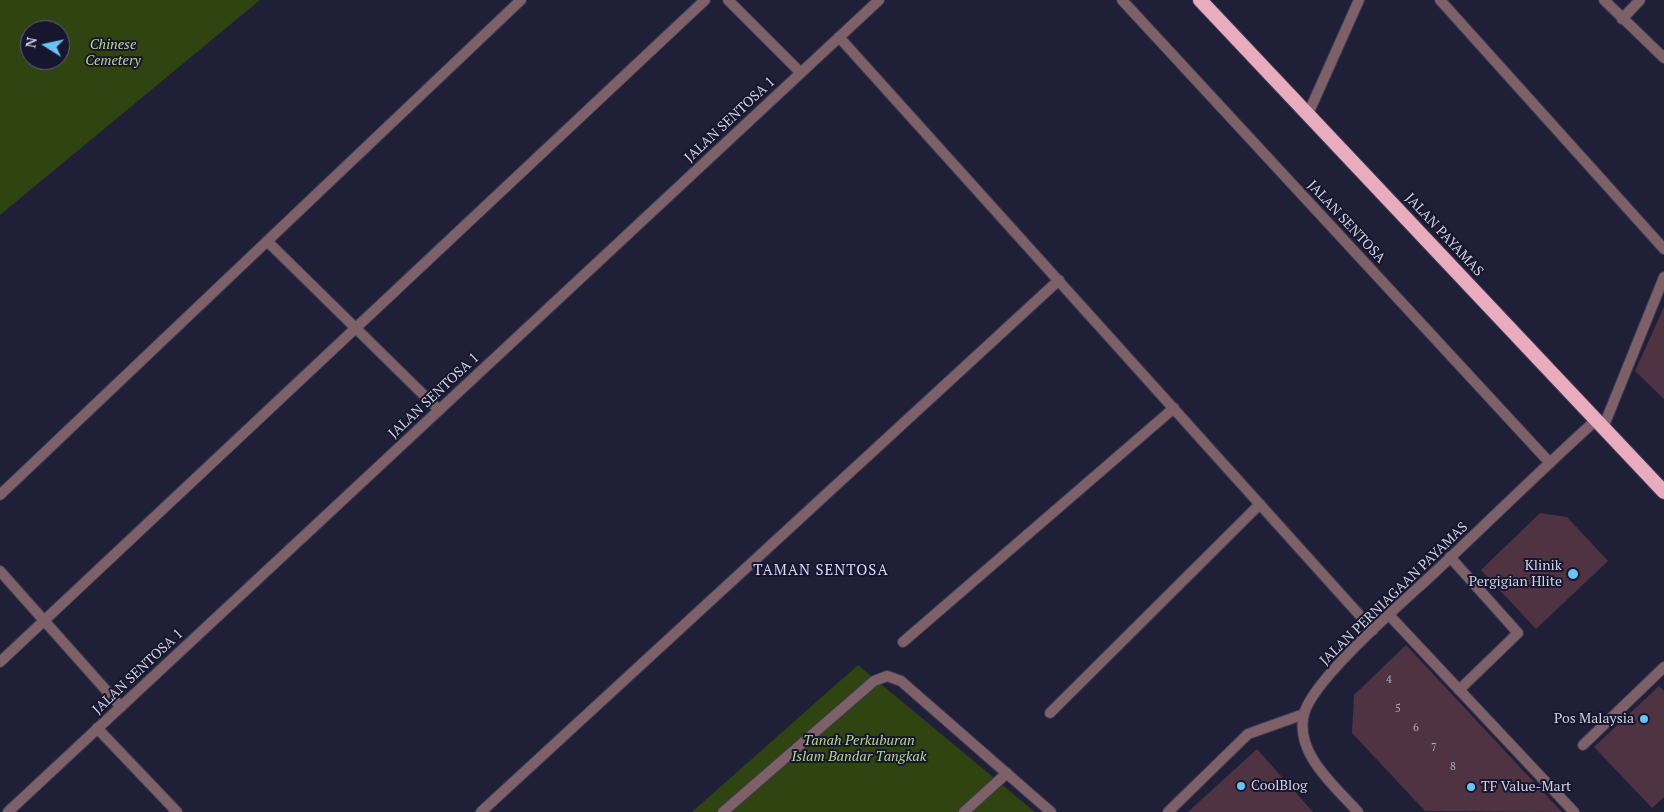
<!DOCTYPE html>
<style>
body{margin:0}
#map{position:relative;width:1664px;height:812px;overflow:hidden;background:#201f38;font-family:"PT Serif",serif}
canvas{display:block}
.north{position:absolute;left:20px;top:20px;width:50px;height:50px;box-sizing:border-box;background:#17162e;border:1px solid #616076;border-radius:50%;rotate:280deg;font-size:14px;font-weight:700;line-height:20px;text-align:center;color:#cfd0e1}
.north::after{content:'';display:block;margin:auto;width:18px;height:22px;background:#69c4f1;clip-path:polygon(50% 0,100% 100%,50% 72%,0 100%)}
</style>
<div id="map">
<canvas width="1664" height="812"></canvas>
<div class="north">N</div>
</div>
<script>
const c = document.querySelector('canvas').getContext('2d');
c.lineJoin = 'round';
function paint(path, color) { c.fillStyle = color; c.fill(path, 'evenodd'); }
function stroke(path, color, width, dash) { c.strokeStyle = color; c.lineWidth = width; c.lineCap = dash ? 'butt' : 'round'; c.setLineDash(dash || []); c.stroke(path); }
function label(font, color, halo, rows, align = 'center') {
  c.font = font + ' "PT Serif",serif'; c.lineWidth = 4; c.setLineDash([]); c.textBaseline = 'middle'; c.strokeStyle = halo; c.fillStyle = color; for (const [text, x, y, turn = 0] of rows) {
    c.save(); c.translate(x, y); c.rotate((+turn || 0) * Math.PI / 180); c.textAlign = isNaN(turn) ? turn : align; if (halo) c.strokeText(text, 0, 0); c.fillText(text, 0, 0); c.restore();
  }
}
const green = new Path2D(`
 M0,0H260L0,215ZM30,30H60V60H30Z
 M858,665L1035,812H692Z`);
const building = new Path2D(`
 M1664,307V399L1635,371Z
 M1540,513L1567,517L1608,561L1536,629L1481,570Z
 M1406,645L1516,763L1562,812L1425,811L1352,733L1354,695Z
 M1659,686L1664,691V797L1652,808L1594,747Z
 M1257,749L1313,812H1188Z`);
const service = new Path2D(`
 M1440,0L1664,249
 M268,242L439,410
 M1603,428L1664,277
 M1450,557L1518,633L1459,690
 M0,571L121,707
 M1389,615L1574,812
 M903,642L1174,408
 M0,662L705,0
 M1583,745L1664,667
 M723,812L874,681L887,676L901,681L1051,812
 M964,812L1007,773
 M1168,812L1248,734L1304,714`);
const minor = new Path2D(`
 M728,0L801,73
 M1122,0L1550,463
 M1604,0L1664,58
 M1622,19L1640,0
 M839,37L1373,630
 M1308,114L1359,0
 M0,495L521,0
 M1050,713L1260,504
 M97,728L177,812
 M8,812L879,0
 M481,812L1059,280
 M1358,812C1335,786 1294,753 1304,714C1313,679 1404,601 1434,573C1488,522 1541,470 1596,420`);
const trunk = new Path2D(`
 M1200,0L1664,492`);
const markers = [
 [1573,574,6,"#69c4f1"],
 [1644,719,5,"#69c4f1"],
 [1241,786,5,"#69c4f1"],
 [1471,787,5,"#69c4f1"]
];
const numberNames = [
 ["4",1389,680],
 ["5",1398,709],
 ["6",1416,728],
 ["7",1434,748],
 ["8",1453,767]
];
const parkNames = [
 ["Chinese",113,45],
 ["Cemetery",113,61],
 ["Tanah Perkuburan",859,741],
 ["Islam Bandar Tangkak",859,757]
];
const streetNames = [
 ["JALAN SENTOSA 1",730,120,-43],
 ["JALAN SENTOSA",1346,222,47],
 ["JALAN PAYAMAS",1444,235,47],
 ["JALAN SENTOSA 1",434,396,-43],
 ["JALAN PERNIAGAAN PAYAMAS",1394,594,-44],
 ["JALAN SENTOSA 1",138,672,-43]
];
const poiNames = [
 ["Klinik",1562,566],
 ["Pergigian Hlite",1562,582],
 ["Pos Malaysia",1634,719],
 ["CoolBlog",1251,786,"left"],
 ["TF Value-Mart",1481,787,"left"]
];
const neighbourhoodNames = [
 ["TAMAN SENTOSA",821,571]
];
paint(green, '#2f4410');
paint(building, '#4f3342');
stroke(service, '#3c3b53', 12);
stroke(minor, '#3c3b53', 12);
stroke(trunk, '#3c3b53', 16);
stroke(service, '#7e6069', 10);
stroke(minor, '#7e6069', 10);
stroke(trunk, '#e8acbe', 14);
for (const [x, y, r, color] of markers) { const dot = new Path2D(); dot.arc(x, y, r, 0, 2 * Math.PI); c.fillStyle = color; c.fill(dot); stroke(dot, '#17162e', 2); }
label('11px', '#afa9b9', null, numberNames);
label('italic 14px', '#b3da85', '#17162e', parkNames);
label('14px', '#cfd0e1', '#17162e', streetNames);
label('14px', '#cfd0e1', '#17162e', poiNames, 'right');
c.letterSpacing = '1px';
label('15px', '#d8d9fb', '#17162e', neighbourhoodNames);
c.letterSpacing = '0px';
</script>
